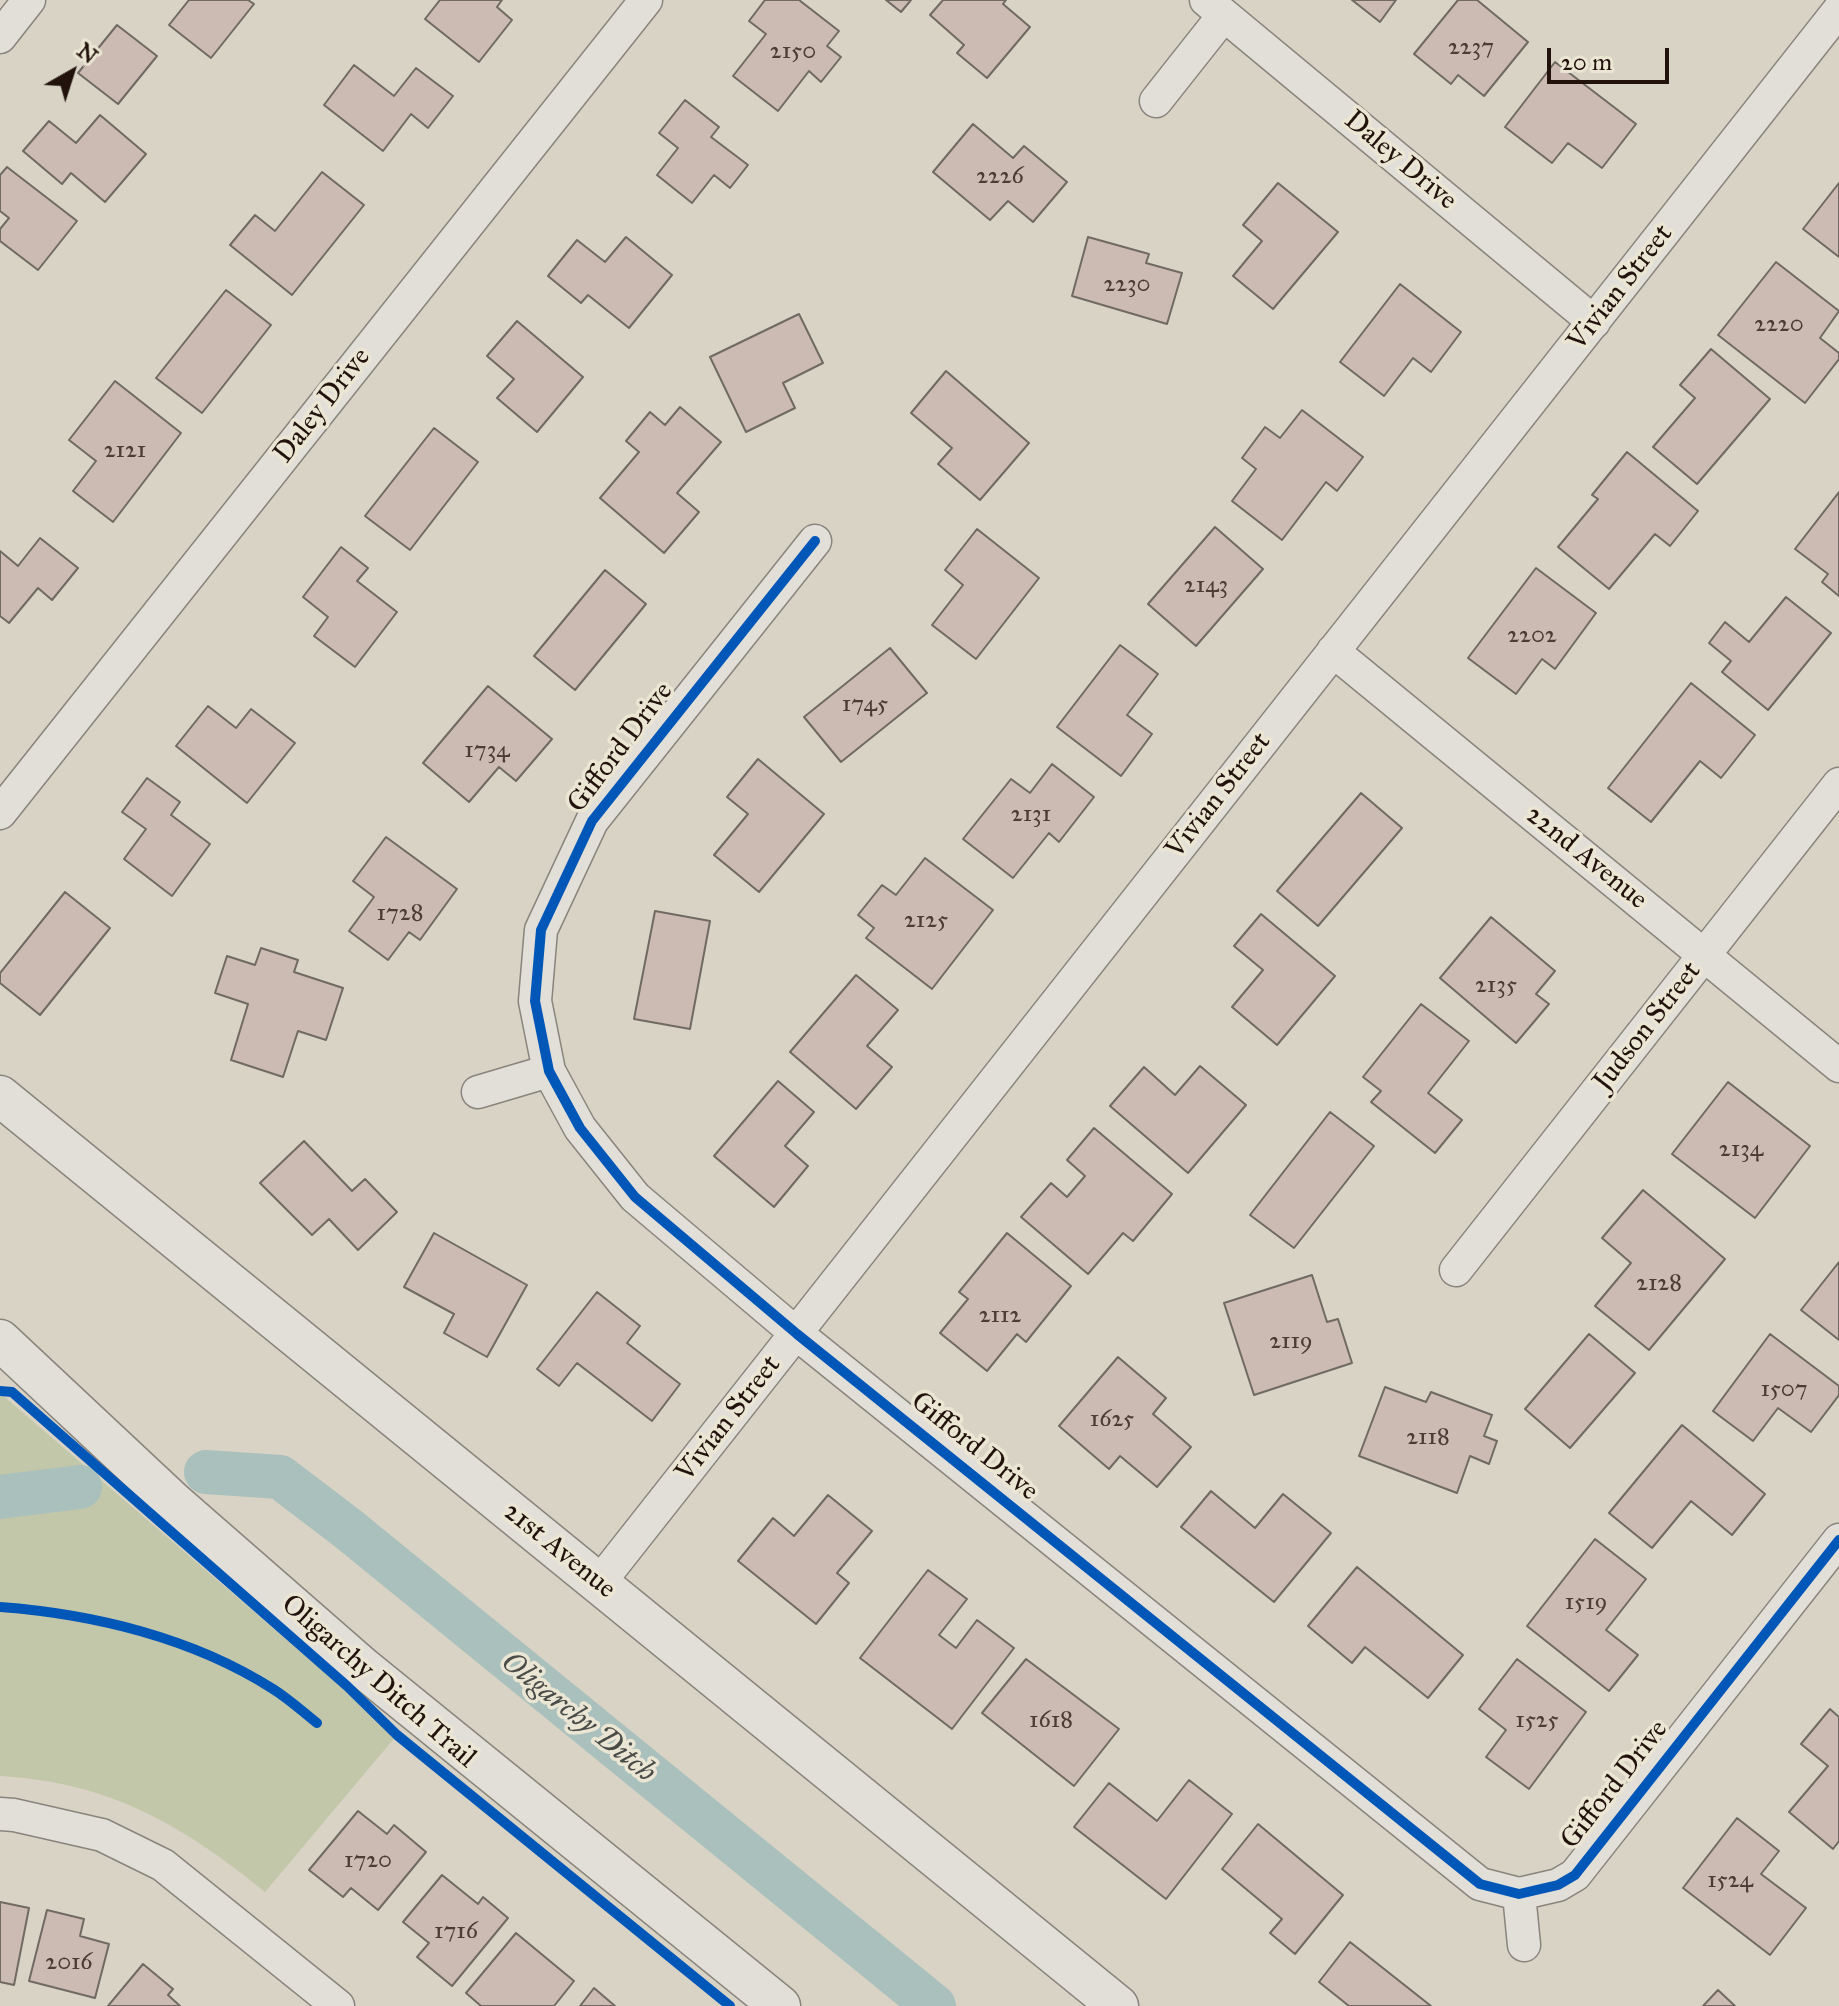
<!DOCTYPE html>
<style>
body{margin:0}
#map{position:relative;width:1839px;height:2006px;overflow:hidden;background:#d8d3c5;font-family:"IM FELL Great Primer",serif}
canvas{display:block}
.north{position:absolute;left:32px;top:32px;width:80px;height:80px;-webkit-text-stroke:6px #ebe5d4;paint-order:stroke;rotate:39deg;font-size:22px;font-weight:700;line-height:32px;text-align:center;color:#21120c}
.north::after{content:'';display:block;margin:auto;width:28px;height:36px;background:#21120c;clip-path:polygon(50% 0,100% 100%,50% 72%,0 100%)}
.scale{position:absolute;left:1547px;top:48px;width:122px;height:36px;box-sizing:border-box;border:4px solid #21120c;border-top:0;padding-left:10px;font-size:24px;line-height:28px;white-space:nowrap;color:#21120c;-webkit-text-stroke:6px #ebe5d4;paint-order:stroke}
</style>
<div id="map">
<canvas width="1839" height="2006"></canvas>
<div class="north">N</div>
<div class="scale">20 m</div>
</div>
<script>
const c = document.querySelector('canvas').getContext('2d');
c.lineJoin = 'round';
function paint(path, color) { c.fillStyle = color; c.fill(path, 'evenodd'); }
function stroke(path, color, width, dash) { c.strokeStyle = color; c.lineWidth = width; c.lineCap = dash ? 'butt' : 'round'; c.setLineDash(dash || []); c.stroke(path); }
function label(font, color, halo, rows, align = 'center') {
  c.font = font + ' "IM FELL Great Primer",serif'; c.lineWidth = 7; c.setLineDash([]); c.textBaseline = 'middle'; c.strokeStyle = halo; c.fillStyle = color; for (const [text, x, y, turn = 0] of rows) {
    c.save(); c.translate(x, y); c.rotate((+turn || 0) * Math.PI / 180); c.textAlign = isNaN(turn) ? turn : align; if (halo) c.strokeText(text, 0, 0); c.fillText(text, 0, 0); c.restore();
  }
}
const green = new Path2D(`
 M0,1393L397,1735L265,1892C183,1825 109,1782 0,1776Z`);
const canal = new Path2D(`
 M206,1472L280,1477L347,1528L934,2006
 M0,1497L80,1487`);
const building = new Path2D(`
 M189,0H248L254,4L211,58L169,25Z
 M440,0H502L497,7L512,20L479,62L425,19Z
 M765,0H799L839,31L827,46L841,57L821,82L809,71L778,111L733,76L766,34L749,21Z
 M886,0H911L901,12Z
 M943,0H1006L1003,4L1030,27L987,78L957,53L964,45L930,15Z
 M1352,0H1396L1380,22Z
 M1458,0H1477L1528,42L1484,96L1458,75L1451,84L1414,54Z
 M117,25L157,56L118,104L78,73Z
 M1555,62L1636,124L1602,168L1568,143L1552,163L1505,127Z
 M354,65L394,96L416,68L453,96L428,128L411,114L383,151L324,105Z
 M685,100L719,127L711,137L748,165L730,188L714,175L692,203L657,175L678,148L659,133Z
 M100,115L146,154L105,202L71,173L62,184L23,151L49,121L76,143Z
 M973,124L1013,158L1024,146L1067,182L1033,222L1008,201L990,220L933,172Z
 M7,167L77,221L38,270L0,241V229L9,218L0,211V175Z
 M322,172L364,205L292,295L230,245L255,215L275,231Z
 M1278,183L1338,232L1273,309L1233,276L1262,241L1243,225Z
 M1839,183V257L1803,229Z
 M626,237L672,275L629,328L588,295L581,303L548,276L577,240L605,262Z
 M1088,237L1149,254L1146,263L1182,273L1167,324L1072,296Z
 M1776,262L1839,311L1820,338L1839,353V359L1805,403L1718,335Z
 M1400,284L1461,332L1431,372L1413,358L1384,396L1340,362Z
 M226,290L271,325L202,413L156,378Z
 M799,314L823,363L783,383L795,408L746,432L710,357Z
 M517,321L583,377L537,432L497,398L514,379L487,356Z
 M1711,349L1770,399L1697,484L1653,447L1695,398L1680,385Z
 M946,371L1029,443L980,500L938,464L952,448L911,413Z
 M115,381L181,433L113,522L73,491L96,461L69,440Z
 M680,407L721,442L677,493L699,512L664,553L600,498L639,452L626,441L650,412L665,425Z
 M1302,410L1363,457L1337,491L1326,482L1282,540L1232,501L1256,469L1242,458L1265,427L1280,438Z
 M434,428L478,462L410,550L365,516Z
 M1627,452L1698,511L1670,546L1655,534L1609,589L1558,547L1598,499L1592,495Z
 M1839,492V596L1822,582L1828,574L1795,549Z
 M1215,527L1263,569L1196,646L1148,604Z
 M977,529L1039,578L976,659L932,625L963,585L945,570Z
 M40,538L78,568L52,600L38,588L9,623L0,616V551L18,566Z
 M341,547L368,568L357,581L397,612L355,667L314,636L328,617L303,597Z
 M1536,568L1596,613L1555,669L1542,659L1516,694L1468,658Z
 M605,570L646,604L575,690L534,656Z
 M1786,597L1831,633L1768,710L1722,672L1731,661L1709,643L1725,622L1749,642Z
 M1120,645L1158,674L1127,715L1152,734L1121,776L1057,727Z
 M890,648L927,693L841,762L804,717Z
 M1691,683L1755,735L1721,778L1700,761L1651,822L1608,788Z
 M488,686L552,739L516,781L499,767L469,802L423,763Z
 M208,706L236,728L251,709L295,743L247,803L176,746Z
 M758,759L824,814L759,892L714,855L748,814L727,797Z
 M1052,764L1094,797L1059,842L1049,833L1013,878L963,839L1011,779L1030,793Z
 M147,778L180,802L171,815L210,844L172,896L124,859L146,829L122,812Z
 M1361,793L1402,828L1318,926L1277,891Z
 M386,837L457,889L420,940L409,932L388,960L349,931L374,897L353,881Z
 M925,858L993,910L932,989L866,938L874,928L858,915L882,885L896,895Z
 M65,892L110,928L40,1015L0,983V973Z
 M655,911L710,921L690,1029L634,1019Z
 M1261,914L1335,976L1277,1045L1232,1007L1263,970L1234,946Z
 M1491,917L1555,971L1536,994L1549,1004L1516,1043L1440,978Z
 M261,948L298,960L294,972L343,988L326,1040L298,1031L283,1077L231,1060L248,1004L215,993L227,956L255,965Z
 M856,975L898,1010L867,1046L892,1067L856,1109L790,1052Z
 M1421,1004L1469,1041L1428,1093L1462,1120L1435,1153L1371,1102L1381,1091L1363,1077Z
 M1200,1066L1246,1105L1188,1173L1110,1106L1144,1067L1175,1095Z
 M778,1081L814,1112L785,1146L808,1166L774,1207L714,1156Z
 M1728,1082L1810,1146L1755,1218L1672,1154Z
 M1330,1112L1374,1146L1294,1248L1250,1215Z
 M1094,1128L1172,1194L1133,1241L1123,1233L1088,1274L1021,1217L1051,1183L1067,1197L1085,1176L1067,1160Z
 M304,1141L352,1191L365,1179L397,1212L358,1250L329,1219L312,1235L260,1183Z
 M1643,1190L1725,1259L1649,1350L1595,1306L1631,1263L1602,1238Z
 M434,1233L527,1285L487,1357L444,1333L454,1314L404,1287Z
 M1007,1233L1071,1286L1026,1342L1017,1334L987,1371L940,1333L968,1299L959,1292Z
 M1839,1262V1340L1801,1310Z
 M1312,1275L1327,1322L1338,1319L1352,1363L1254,1395L1224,1303Z
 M597,1292L640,1326L627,1343L680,1384L652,1421L577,1363L559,1386L537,1369Z
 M1589,1334L1635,1373L1570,1448L1525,1409Z
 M1770,1334L1839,1386V1395L1811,1432L1778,1408L1753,1441L1713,1411Z
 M1118,1357L1166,1398L1153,1414L1191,1447L1157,1487L1120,1456L1109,1469L1059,1426Z
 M1385,1387L1426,1402L1431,1392L1492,1415L1484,1436L1497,1441L1489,1464L1470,1456L1457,1493L1359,1456Z
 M1682,1425L1765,1494L1732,1535L1691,1501L1652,1548L1609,1513Z
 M1211,1491L1255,1528L1283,1494L1331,1533L1274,1602L1181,1527Z
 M828,1495L872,1531L837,1573L849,1583L816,1624L738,1561L773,1518L794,1536Z
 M1595,1539L1646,1579L1606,1630L1638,1655L1609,1691L1527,1626Z
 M1357,1567L1463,1655L1428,1698L1365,1647L1352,1663L1308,1626Z
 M928,1570L967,1599L939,1635L956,1648L977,1620L1014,1648L952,1729L860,1658Z
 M1026,1659L1119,1729L1074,1786L982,1713Z
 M1517,1659L1586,1712L1529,1789L1486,1757L1506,1730L1479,1709Z
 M1830,1709L1839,1717V1841L1833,1849L1789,1812L1828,1766L1801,1744Z
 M1189,1780L1232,1814L1166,1899L1074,1827L1109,1783L1157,1821Z
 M358,1811L387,1834L394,1825L426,1852L378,1910L351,1888L343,1897L309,1870Z
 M1737,1818L1779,1851L1761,1874L1806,1908L1770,1955L1683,1888Z
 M1258,1824L1343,1895L1295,1954L1270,1933L1282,1919L1222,1869Z
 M442,1875L478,1904L483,1897L508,1918L452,1986L417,1957L429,1943L403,1922Z
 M0,1902L29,1908L14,1985L0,1982Z
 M47,1910L84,1919L80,1936L109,1944L95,1998L29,1981Z
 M516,1933L574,1981L554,2006H481L466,1993Z
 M1350,1942L1431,2006H1349L1319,1982Z
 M143,1964L173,1989L168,1995L180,2006H108Z
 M594,1988L615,2006H580Z
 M1718,1990L1735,2006H1703Z`);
const minor = new Path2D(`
 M1206,0L1594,322
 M0,37L29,0
 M1156,101L1224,15
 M815,541L592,821L541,930L535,1001L549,1071L580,1128L635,1197L797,1334L1480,1884L1519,1894L1558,1885L1575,1875L1839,1540
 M1333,651L1839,1066
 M0,813L646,0
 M478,1092L549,1071
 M1456,1270L1839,784
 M599,1583L1839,10
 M0,1814L14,1815L102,1835L163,1865L338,2006
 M1519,1894L1524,1945`);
const tertiary = new Path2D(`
 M0,1096L1118,2006
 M0,1340L173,1502L362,1667L780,2006`);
const cycleway = new Path2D(`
 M815,541L592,821L541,930L535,1001L549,1071L580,1128L635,1197L797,1334L1480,1884L1519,1894L1558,1885L1575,1875L1839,1540
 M0,1391L12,1392L347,1686L397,1735L730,2006
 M0,1607C94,1614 193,1638 273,1689C289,1699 303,1712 317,1723`);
const numberNames = [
 ["2237",1471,48],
 ["2150",793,52],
 ["2226",1000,177],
 ["2230",1127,285],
 ["2220",1779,325],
 ["2121",125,451],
 ["2143",1206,586],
 ["2202",1532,636],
 ["1745",865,705],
 ["1734",487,751],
 ["2131",1031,815],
 ["1728",400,914],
 ["2125",926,921],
 ["2135",1496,986],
 ["2134",1741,1150],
 ["2128",1659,1284],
 ["2112",1000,1316],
 ["2119",1291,1342],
 ["1507",1784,1390],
 ["1625",1112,1420],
 ["2118",1428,1438],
 ["1519",1586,1603],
 ["1618",1051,1721],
 ["1525",1537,1721],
 ["1720",368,1861],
 ["1524",1730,1881],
 ["1716",456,1932],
 ["2016",69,1963]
];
const streetNames = [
 ["Daley Drive",1400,161,40],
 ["Vivian Street",1621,288,-52],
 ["Daley Drive",323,406,-52],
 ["Gifford Drive",621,748,-53],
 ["Vivian Street",1219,796,-52],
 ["22nd Avenue",1586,858,39],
 ["Judson Street",1648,1027,-52],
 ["Vivian Street",729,1419,-52],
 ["Gifford Drive",974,1447,39],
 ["21st Avenue",559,1551,39],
 ["Oligarchy Ditch Trail",378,1682,41],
 ["Gifford Drive",1615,1785,-52]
];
const waterNames = [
 ["Oligarchy Ditch",578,1718,39]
];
paint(green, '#c3c7a9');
stroke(canal, '#aac0bc', 44);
paint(building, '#ccbbb2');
stroke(building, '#706a63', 2);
stroke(minor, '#89847c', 35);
stroke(tertiary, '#89847c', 43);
stroke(minor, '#e2dfd8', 32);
stroke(tertiary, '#e2dfd8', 40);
stroke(cycleway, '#0057b8', 10);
label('24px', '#4c3c36', null, numberNames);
label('28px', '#21120c', '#ebe5d4', streetNames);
label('italic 30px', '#4a4c48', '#ebe5d4', waterNames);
</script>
